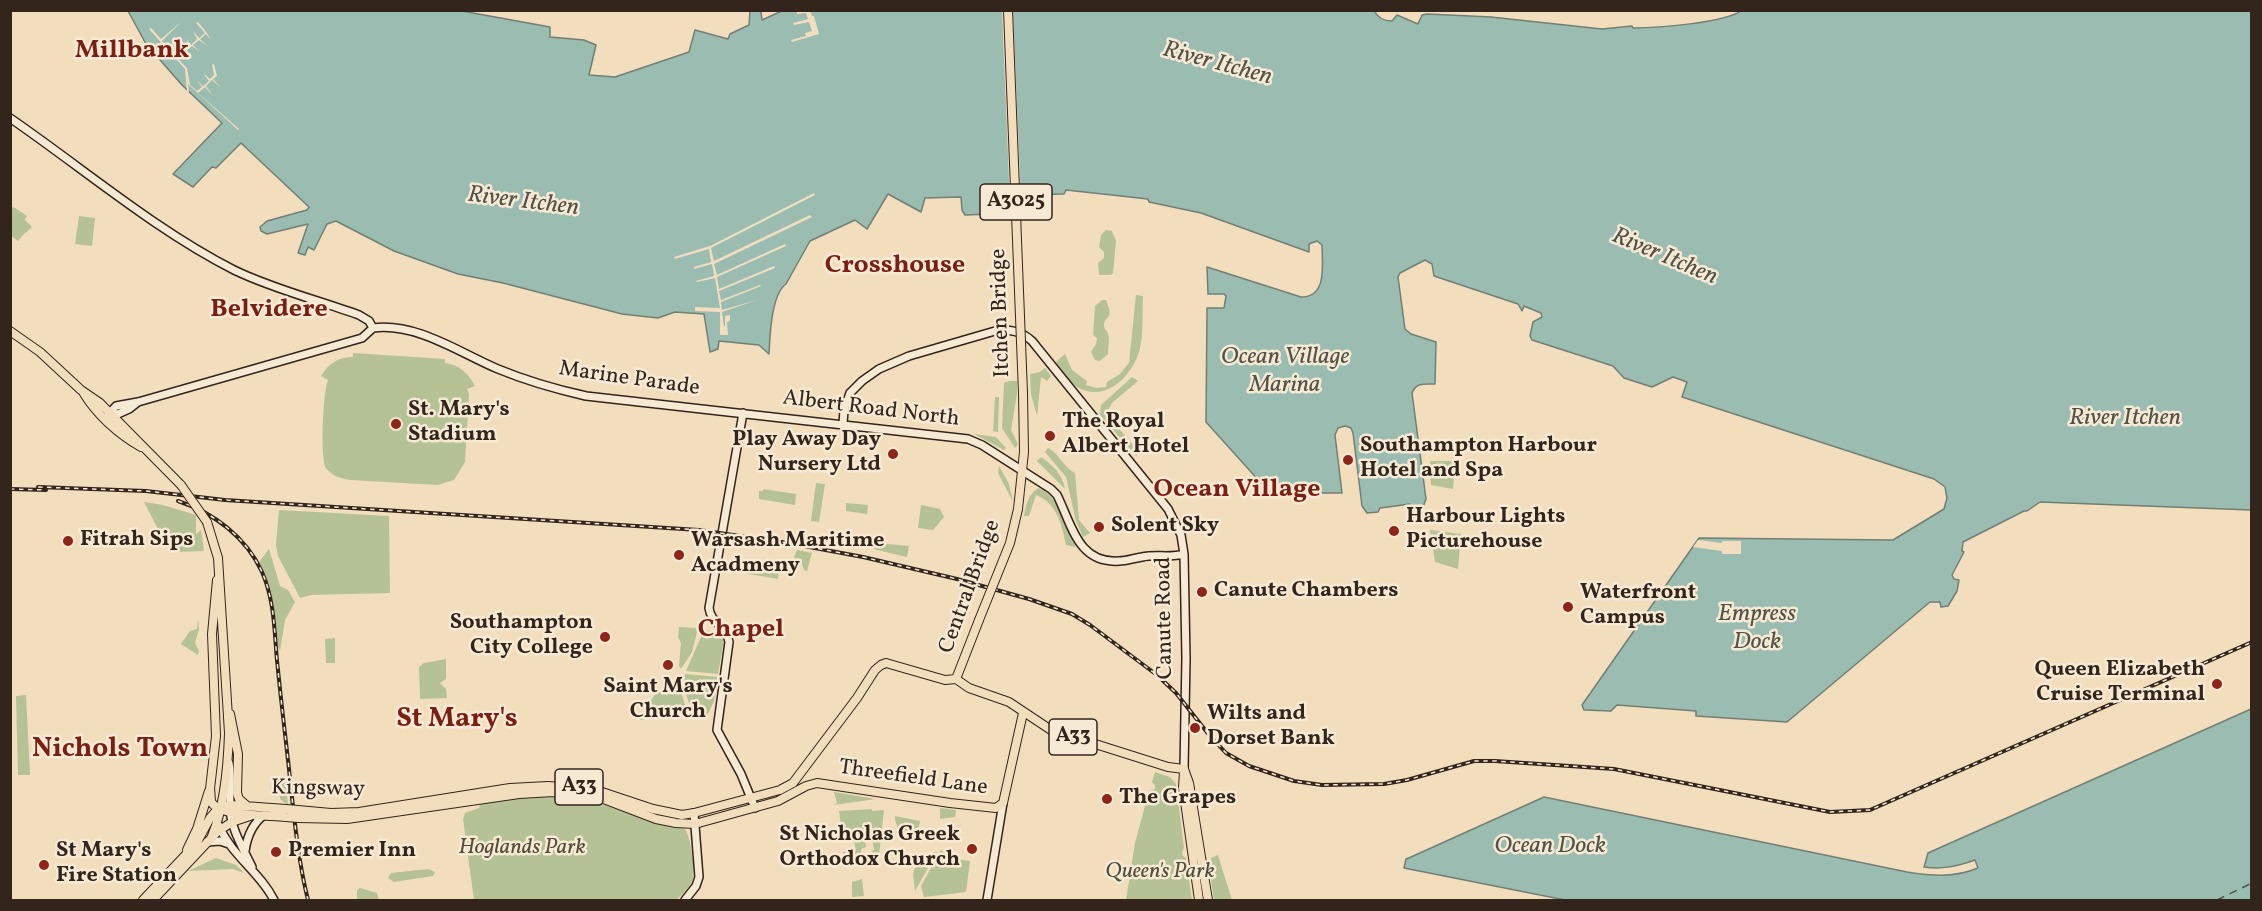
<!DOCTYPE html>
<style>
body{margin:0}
#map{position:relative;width:2262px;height:911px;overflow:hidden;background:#f2debd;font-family:Vollkorn,serif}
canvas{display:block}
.frame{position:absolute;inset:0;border:12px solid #33241c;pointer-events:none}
</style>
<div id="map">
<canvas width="2262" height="911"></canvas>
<div class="frame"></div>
</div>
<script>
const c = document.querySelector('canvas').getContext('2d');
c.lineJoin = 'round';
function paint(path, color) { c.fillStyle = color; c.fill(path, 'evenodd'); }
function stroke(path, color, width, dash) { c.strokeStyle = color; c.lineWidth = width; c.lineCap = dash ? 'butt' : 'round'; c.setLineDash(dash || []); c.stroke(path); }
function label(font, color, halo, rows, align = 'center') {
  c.font = font + ' Vollkorn,serif'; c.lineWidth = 5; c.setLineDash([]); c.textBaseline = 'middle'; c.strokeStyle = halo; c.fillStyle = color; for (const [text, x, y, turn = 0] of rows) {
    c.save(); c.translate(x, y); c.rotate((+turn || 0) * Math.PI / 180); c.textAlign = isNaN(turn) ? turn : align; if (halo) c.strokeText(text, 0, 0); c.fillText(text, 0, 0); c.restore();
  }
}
const green = new Path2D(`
 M11,207L15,208L27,216L25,220L32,227L23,235L18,241L11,236Z
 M79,216L95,218L92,246L75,244Z
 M1106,230L1112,231L1116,241L1113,273L1111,275H1099L1098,263L1104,258V252L1099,247L1101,235Z
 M1136,295L1143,296C1142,314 1144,335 1139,352C1131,378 1104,403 1077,387C1069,382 1062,370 1056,362L1065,354L1072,370L1087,381L1086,385L1096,388L1106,387L1107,382L1120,374L1129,363Z
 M1102,300H1106C1115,322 1104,314 1104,326C1105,332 1107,329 1108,334C1110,340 1108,348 1108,354L1100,361L1095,360L1091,352L1096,344L1097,338L1093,335L1095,306Z
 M353,353L445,359V363C460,365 468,373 475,386L467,389L469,394L465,462L454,480L438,485L351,480C341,479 332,476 326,468C320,458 323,392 328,380L321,376C329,363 338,357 353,357Z
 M1045,368L1051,376L1047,381L1041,377L1037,416L1031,394L1030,374L1040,372Z
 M1132,377L1138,381L1112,403L1108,410L1110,418L1139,452L1136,456L1100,415L1101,405Z
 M1009,381H1017V394L1011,430L1018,444L1015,448L1002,428L1004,383Z
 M995,397H999L998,432L993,431Z
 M974,434L996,437L1006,448L1004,450Z
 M1048,448C1059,453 1063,467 1075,473L1079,520L1090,533L1083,537L1076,521L1066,477L1045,452Z
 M1041,457C1054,466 1062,474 1065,489L1037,461Z
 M1430,461H1455L1453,489L1431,485Z
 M999,466L1009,484L1013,502L998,473Z
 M816,483L825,484L819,522L811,521Z
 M1038,488C1059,495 1067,528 1076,547L1066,545C1062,525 1057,503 1036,495L1029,516H1024C1026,504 1028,495 1038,488Z
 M763,489L796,494L795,505L759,499V491H763Z
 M144,502L163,505L196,515V534L201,530L204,551L177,552L175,534L160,533Z
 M846,503L868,505L867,514L846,511Z
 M921,505L940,509L944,517L933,530L918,528Z
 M279,510L389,516L390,593L311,595L300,598L278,556L276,545Z
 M1430,530L1461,534L1458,569L1435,562Z
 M866,542L909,546L907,557L877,550L865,544Z
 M269,549L280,586L288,590L295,602L285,620L280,651L278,647C275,612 274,595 259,562Z
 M797,550L812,553L807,571L804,570L801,561L797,563L794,557Z
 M750,561L776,565L779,572L778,579L743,573L745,564Z
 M198,619L199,629L195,643L199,651L198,655L181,644L190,631L197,629Z
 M679,627L698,628L692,652L681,669L679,666L681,643L678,637Z
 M704,630L720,633L724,639L718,674L686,671Z
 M335,638V663H326L325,639Z
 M446,659V679L440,683L446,689L447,698L420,699L419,667L424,663Z
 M685,674L718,677L714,701L707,716L698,717C688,707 683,687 685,674Z
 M679,686L688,714L640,720L641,715L656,693Z
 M26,695L30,775H18L16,696Z
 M1155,772L1170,777L1176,784L1184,848L1182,852L1183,856L1186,858L1192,900H1126L1135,843L1149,791L1155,789V785L1152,782Z
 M283,777H285L288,805L280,799L278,779H283Z
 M834,792L876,799L833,805L837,803Z
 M547,796L593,801L652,822L685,829C691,838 696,871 692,881C689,888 682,895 676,900H474L463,819L465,813L479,808L480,804L511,798Z
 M940,808L956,810L955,817L940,819Z
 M872,809V811L884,810L879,856L873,857L872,851L874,850L871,831L864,832L866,847L861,849L862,856L843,855V852L856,850L854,841L846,840L844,831H842L839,811Z
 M895,816L920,821L918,832L900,834L895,820Z
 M941,850L949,858L970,861L966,892L924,897L921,886Z
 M937,852L915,891L913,874L919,855Z
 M1218,855L1232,900H1214L1209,867L1211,858Z
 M216,858L236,865L244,873L233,869L188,871Z
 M429,869L435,872L433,876L394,882L388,878L391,873Z
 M862,879L864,896L852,897V882Z
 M360,888L377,893L379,900H357V890Z`);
const water = new Path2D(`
 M750,10L761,11L762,20L784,10H1374C1377,17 1384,21 1392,21L1397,15L1418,24L1422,15L1427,14L1491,17L1602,29L1632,26L1633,28C1655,28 1727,23 1742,10L2251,11V510L2040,502L2027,511H2024L1963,542L1962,551L1964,552L1952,575L1954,579L1959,580L1957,591L1948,606L1941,607L1940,602H1930L1787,722L1696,716V711L1617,705L1611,711L1584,710L1582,705L1699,538L1893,540L1944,509L1947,498L1945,487L1934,479L1682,397L1687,382L1673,377L1652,387L1624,378L1613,366L1532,340L1530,336L1533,322L1542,317L1541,313L1524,306L1522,311L1518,304L1434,276L1432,264L1425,260L1400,273L1398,277L1405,329L1411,334L1436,342L1435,384C1424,384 1417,382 1412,393L1426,499L1423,507L1412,508L1410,504L1380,508L1378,512L1367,513L1362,506L1353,433L1351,428L1345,426L1338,428L1335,435L1342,493H1270L1206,422L1207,308H1224L1226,296L1224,294H1208L1207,267L1301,297C1328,297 1322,264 1322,245L1317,241L1309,244V252L1201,213L1149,202L1148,199L1066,190L1064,194L1022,195L1012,202L996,203L991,214L965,215L962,210L961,197L925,198L921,212L888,194L867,229L855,220L810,241L786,284C771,295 770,336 769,354L759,345L719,341L718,349L710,352L704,314L675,312L658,318L622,314L503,283L458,274L394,251L336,221L327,224L314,250L308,247L305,255L298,253L308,224L267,234L261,231L260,227L267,221L307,210L309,207L241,143L216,168L212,167L193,187L173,174L222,123L182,85L146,44L128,11H462L550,27V37L584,40L596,45L589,75L615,77L689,52L695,30L728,39L730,34L749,25Z
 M2251,709V900H1565L1404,868L1406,859L1411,857L1544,797L1907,872C1932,876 1954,878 1978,868L1975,860C1958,866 1942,870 1924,867L1928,853Z`);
const pier = new Path2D(`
 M1002,10L1013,11L1021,200L1010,205Z
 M804,11H810L812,16H814L819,34L792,42L791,40L806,36L805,33L812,31L809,22L794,25L793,23L808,19L806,13L797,14V12Z
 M181,22L162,41L168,48L178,40L179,41L170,49L177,57L182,53L179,48L183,52L190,46L186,38L191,45L197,39L193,31L199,38L205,33L196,23L198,22L207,33L211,40L206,34L200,39L207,46L199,40L193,45L200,52L192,46L186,51L193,59L185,52L178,59L187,68L190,85L197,91L202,87L197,80L203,86L209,81L203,73L210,79L214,75L212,65L214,64L217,76L213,79L221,88L212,80L206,86L213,96L205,87L198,93L239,129L238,130L188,84L189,92L187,91L185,69L149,29L151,28L161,39Z
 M814,193L815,195L711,248L714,261L810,215L812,217L714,264L717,275L785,244L786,246L717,277L719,289L774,266L775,268L719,291L721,300L760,285L761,286L721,302L722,310L757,300L722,312L724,326H725V316L730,315V321L727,322L728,335H720V312L695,311V307L720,308L715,278L697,282L696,281L714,276L712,264L694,269V267L711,262L709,249L675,259L674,257L710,246Z
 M1698,540L1722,543V541H1741V554H1722V551L1693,547Z`);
const ferry = new Path2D(`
 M2217,900L2252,883`);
const secondary = new Path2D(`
 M10,118C84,169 154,229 234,270C273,289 318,300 359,315L369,321L373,328
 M373,328C416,322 460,353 498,369C527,381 555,389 586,396L968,439L982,445L1051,489L1057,495C1072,525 1078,564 1119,561C1127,561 1134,558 1142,557C1156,554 1170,558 1184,554
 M743,413L709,608C711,624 727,626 729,642L717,730L741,774L755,808
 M108,415L116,406L138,402L362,338L373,328
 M109,418L129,409L138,402
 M843,424L844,410L850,393L862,381L879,369L909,356L995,331C1010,329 1021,331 1032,341L1168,509L1181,535L1184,554L1186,658L1184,769
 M229,763C232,779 229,794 230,810C232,831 243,848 252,867
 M219,826C232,856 260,872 274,900
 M207,842L220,841L229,844
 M245,851C247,837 252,824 264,815
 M685,900L696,886L699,877L694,813
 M987,900L1003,803`);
const primary = new Path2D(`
 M10,331L40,352L81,390L100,403L181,485
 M83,392C96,414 118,434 141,447
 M1018,509L1024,452L1023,393
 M207,522L218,558L229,733C228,767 225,805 212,836
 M217,580L212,634L216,736L210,789C211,793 210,800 212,803C221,817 270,815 286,817
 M956,679L979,620
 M230,714L238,754L237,793L239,799L246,805
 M1184,769L1189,783L1208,900
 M1184,771L1183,788L1199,900
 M298,810L331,813L359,812L510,788L548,786L596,790L653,809L682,815L694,813L780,790L793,783L857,698L875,670L881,665L886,663L945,680L956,679L969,688L1009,702L1051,730L1168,767L1184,769
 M298,818L347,819L519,794L553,792L601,798L656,819L676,823L695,824L778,801L806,786L817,783L950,803L996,808L1003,803L1023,713
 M187,850L197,829L209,791
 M143,900L196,844L210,818L217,810L230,805L286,809
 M153,900L217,832L232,822L250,816`);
const rail = new Path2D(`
 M38,487L146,491L225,500L699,530L788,543L863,557L957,579L1029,599L1072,614L1090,625L1157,675L1176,693L1210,736L1226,753L1249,766L1294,781L1322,785L1384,784L1407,780L1474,761H1495L1614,769L1830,812L1870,810L2252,642
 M10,489L46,490
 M178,501C214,513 246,537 262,572C276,604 274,637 278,670C282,710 287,749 291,788C295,826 299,864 308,900`);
const primaryBridge = new Path2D(`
 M1008,10L1023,393
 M181,485L207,522
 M979,620L1010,543L1018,509
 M286,809L298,810
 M286,817L298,818`);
const markers = [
 [396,424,6,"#8f2418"],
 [1050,436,6,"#8f2418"],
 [893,454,6,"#8f2418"],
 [1348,460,6,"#8f2418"],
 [1099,527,6,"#8f2418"],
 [1394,531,6,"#8f2418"],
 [68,541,6,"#8f2418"],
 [679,555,6,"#8f2418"],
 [1202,592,6,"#8f2418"],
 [1568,607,6,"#8f2418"],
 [605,637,6,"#8f2418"],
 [668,665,6,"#8f2418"],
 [2217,684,6,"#8f2418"],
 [1195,728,6,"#8f2418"],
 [1107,799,6,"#8f2418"],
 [972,849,6,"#8f2418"],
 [276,852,6,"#8f2418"],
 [44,865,6,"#8f2418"]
];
const shields = [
 [1016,202,72],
 [1073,737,48],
 [579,787,48]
];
const shieldNames = [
 ["A3025",1016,202],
 ["A33",1073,737],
 ["A33",579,787]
];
const streetNames = [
 ["Itchen Bridge",1002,313,-92],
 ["Marine Parade",629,380,8],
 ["Albert Road North",871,410,7],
 ["Central Bridge",971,587,-70],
 ["Canute Road",1166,618,-91],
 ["Threefield Lane",913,779,8],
 ["Kingsway",318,790,1]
];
const poiNames = [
 ["St. Mary's",408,411],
 ["Stadium",408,436],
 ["The Royal",1062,423],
 ["Albert Hotel",1062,448],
 ["Play Away Day",881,441,"right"],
 ["Nursery Ltd",881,466,"right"],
 ["Southampton Harbour",1360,447],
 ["Hotel and Spa",1360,472],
 ["Harbour Lights",1406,518],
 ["Picturehouse",1406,543],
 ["Solent Sky",1111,527],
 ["Fitrah Sips",80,541],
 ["Warsash Maritime",691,542],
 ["Acadmeny",691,567],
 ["Canute Chambers",1214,592],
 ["Waterfront",1580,594],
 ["Campus",1580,619],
 ["Southampton",593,624,"right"],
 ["City College",593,649,"right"],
 ["Queen Elizabeth",2205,671,"right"],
 ["Cruise Terminal",2205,696,"right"],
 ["Saint Mary's",668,688,"center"],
 ["Church",668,713,"center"],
 ["Wilts and",1207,715],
 ["Dorset Bank",1207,740],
 ["The Grapes",1119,799],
 ["St Nicholas Greek",960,836,"right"],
 ["Orthodox Church",960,861,"right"],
 ["St Mary's",56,852],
 ["Fire Station",56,877],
 ["Premier Inn",288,852]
];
const parkNames = [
 ["Hoglands Park",522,849],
 ["Queen's Park",1160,873]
];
const waterNames = [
 ["River Itchen",1217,65,15],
 ["River Itchen",523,203,7],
 ["River Itchen",1664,258,23],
 ["Ocean Village",1285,359],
 ["Marina",1285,387],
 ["River Itchen",2125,420],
 ["Empress",1757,616],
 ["Dock",1757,644],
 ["Ocean Dock",1550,848]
];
const quarterNames = [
 ["Millbank",132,52],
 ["Crosshouse",895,267],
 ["Belvidere",269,311],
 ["Ocean Village",1237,491],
 ["Chapel",741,631]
];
const districtNames = [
 ["St Mary's",457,721],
 ["Nichols Town",120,751]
];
paint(green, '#b4c295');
paint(water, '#9bbcb1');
stroke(water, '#717f75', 1.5);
paint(pier, '#f2debd');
stroke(ferry, '#525249', 1.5, [8, 6]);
stroke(secondary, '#33241c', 10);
stroke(primary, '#33241c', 10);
stroke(secondary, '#f7ead4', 7);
stroke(primary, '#f2debd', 8);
stroke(rail, '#33241c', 4);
stroke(rail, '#f7ead4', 1.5, [4.5]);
stroke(primaryBridge, '#33241c', 10, []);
stroke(primaryBridge, '#f2debd', 8);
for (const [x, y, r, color] of markers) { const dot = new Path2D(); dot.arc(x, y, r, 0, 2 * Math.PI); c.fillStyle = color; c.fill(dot); stroke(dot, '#f7ead4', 2); }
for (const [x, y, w] of shields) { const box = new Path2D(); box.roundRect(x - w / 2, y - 18, w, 36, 4.5); c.fillStyle = '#f7ead4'; c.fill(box); stroke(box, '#33241c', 1.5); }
label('bold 21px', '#33241c', null, shieldNames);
label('22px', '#33241c', '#f7ead4', streetNames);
label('bold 22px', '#33241c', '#f7ead4', poiNames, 'left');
label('italic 22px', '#534c3a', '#f7ead4', parkNames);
label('italic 24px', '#525249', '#f7ead4', waterNames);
label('bold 26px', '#7a1f14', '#f7ead4', quarterNames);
label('bold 28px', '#7a1f14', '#f7ead4', districtNames);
</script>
